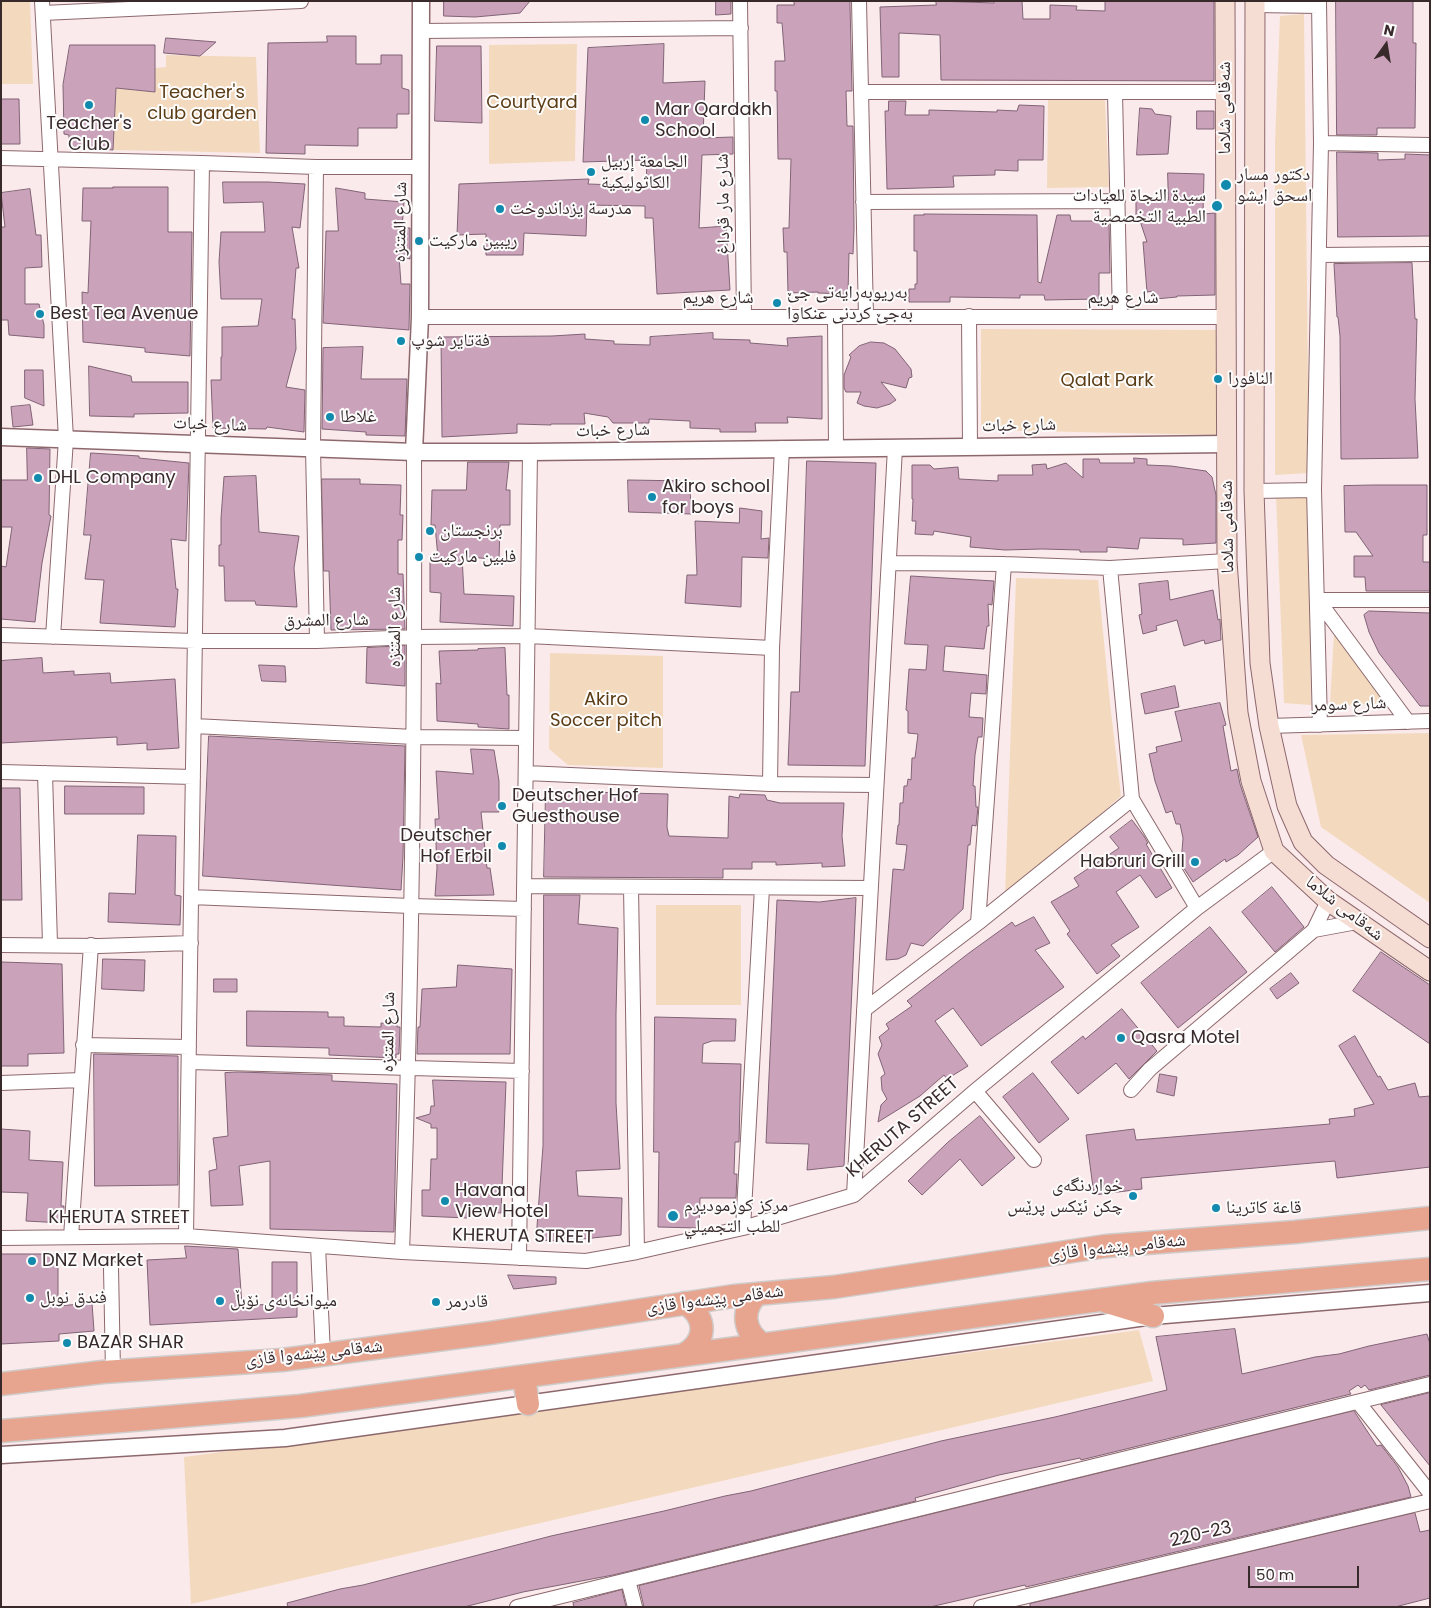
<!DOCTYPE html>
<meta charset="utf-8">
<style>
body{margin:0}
#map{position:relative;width:1431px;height:1608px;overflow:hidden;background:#fbeaeb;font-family:Poppins,sans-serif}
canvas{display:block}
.frame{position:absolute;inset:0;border:2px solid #38292b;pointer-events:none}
.north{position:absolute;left:1361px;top:20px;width:50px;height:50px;-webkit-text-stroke:4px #fcfcfc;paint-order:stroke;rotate:13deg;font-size:14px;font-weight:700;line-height:20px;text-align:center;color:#38292b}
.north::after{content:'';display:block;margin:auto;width:18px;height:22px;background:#38292b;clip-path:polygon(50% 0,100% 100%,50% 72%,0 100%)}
.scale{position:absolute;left:1248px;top:1566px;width:111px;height:22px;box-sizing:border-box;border:2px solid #38292b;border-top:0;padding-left:6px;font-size:15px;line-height:18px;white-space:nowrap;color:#38292b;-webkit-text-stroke:4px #fcfcfc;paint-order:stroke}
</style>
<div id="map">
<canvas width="1431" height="1608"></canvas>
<div class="frame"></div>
<div class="north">N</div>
<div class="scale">50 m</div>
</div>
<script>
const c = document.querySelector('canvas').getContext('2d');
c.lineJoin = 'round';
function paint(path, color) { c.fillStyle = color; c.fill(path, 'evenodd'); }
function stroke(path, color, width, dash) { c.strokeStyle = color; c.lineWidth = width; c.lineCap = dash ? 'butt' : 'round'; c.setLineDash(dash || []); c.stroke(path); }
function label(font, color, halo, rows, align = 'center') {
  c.font = font + ' Poppins,"Noto Naskh Arabic",sans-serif'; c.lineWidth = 4; c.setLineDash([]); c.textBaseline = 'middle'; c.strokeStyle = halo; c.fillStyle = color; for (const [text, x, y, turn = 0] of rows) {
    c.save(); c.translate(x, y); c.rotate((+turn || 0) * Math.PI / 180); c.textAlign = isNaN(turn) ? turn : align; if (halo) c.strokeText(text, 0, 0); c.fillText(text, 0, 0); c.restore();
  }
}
const green = new Path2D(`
 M1,1H30L33,84H1Z
 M1304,14L1309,473L1275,475V142L1280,16Z
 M577,44L575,161L489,164V45Z
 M166,55L256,57L260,153L113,150L116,88L155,92V68L166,67Z
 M1048,100H1105L1109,187L1047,188Z
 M981,329L1220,330L1218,435L981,430Z
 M1276,494L1308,495L1311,705L1284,703Z
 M1016,578L1098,580L1110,703L1121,796L1081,832L1005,896Z
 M1334,634L1386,704L1330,705Z
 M550,653L663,656V768L568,765L549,749Z
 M1430,733V903L1321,827L1301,735Z
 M656,905H741V1005H656Z
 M1139,1330L1153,1381L191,1604L184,1457Z`);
const building = new Path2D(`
 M444,1H530L520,13L475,17L444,16Z
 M716,1H731V14L716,15Z
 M794,1H850V4L852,91H846L847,126H853L854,229L853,254L849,253L848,294L818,293V292L788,293L787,252H784L783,228H789L791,159H778L777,91H775V61H785L782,23H777V5H794Z
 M936,1L994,3V1H1022L1023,19H1050V5L1077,6L1076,10L1105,11V1H1214V81L941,80L940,35L899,33V77H882L880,7L936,5Z
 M1336,1H1413V43H1416L1415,128H1377V135H1337Z
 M327,36H356V64H381V55H402V88L409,90V114H397V128H358V146L305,145V154L266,153L268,43L327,42Z
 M166,38L216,42L200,56L164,53Z
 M664,44L663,83L705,81L703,138L733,137V154L702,155L699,228L726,226L730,290L657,294L653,218H645V206L587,205L586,236L524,233L523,255H486V234L457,235L459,184L589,179L588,184L646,186L647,160L583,162L588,48Z
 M70,45H155V92L116,88L113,150L69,146V135L64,134L63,85Z
 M437,46H481L482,123L435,121Z
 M1,99H19L20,144H1Z
 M889,101H906L905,115H929V110L997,112V110L1017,111L1019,105L1044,106L1043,160H1018V171L995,170V175L953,176L954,187L887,189L885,111H888Z
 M1140,108L1152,109L1155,114L1171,116L1168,154L1137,155Z
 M1197,111H1214V129H1197Z
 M1337,152L1378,153V160L1405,159V154L1430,155V236L1338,237Z
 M1168,173L1204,174L1203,214L1215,213V295L1177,296V297L1155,299L1154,291L1147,292L1143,242H1147L1138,215H1136V199L1168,200Z
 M223,182H268L305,184L300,228L292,227L299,268H296L292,319H295L296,349L286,387L305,390L304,432L267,427L266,429L213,428L211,380H221V357H222V327L258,326L262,299H221L219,262L221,232H265L263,202L224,203Z
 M113,187H168V232H192L190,356L145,352V348L83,342L82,292L88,293L91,221H82L83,188H113Z
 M336,188L365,193V199L404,202L402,228H410V259L399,256L401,284H410L409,330L323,323L326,231H338Z
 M30,189L36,235H41L42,267L25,268V304H39L44,325V338L9,335L8,320H1V227H5L1,193Z
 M924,214L1037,215L1038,282L1041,283L1057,215H1070L1071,221H1109L1110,273H1099V299L1045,300L1044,295H1020V298L950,297V302H909V289H915V284H917V251H914V215H924Z
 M1412,263L1415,319H1417L1415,399L1418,458L1341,459L1340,336L1338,317H1337L1334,264Z
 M713,333V339L750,340V343L788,346L787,338L822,336V419L787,417L788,423H755L756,432H720V429L690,428V421L649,419V423H613L608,417L584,413L585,424H551V425L517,424V433L442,437L441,337L552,336L585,334V339L614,341V344L650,345V337Z
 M871,342L884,343L895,349L911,369L912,377L909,378L906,388L881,382L896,400L890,404L877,408L864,406L857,403L861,392H846L844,388V375L851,357L849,355L859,346Z
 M363,347L361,379H407L405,436L366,435V432L322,429L323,348Z
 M89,366L131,376L132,382H188V413L134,414V417L90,416Z
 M25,370H43L44,406L25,398Z
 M30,405L33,425L13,427L11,407Z
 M27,448L50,449L49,515L51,516L42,563L35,622L1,619V566L6,567L12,527H1V480H27Z
 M91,453L139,456V458L189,463L186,541L171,539L176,589H178L175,627L100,623L104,580L85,579L91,535H84Z
 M1134,458L1147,459V465L1171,466L1206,471L1212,477L1216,495V543L1183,545V539L1140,538L1138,549L1107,547V552H1080V550L1042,549L1005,550L970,547L971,537L934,531L933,535L915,534L916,521H912L913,499H912V465H930L934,469L958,467L959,479L998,481V475H1033L1032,465L1046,464L1047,469L1066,463L1083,478V459H1099L1100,463H1134Z
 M807,461L876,463L865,766L788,765L791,692H799Z
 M468,462H509L506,490H510V525H500L499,560L462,556L464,594L514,596L513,626L440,622L441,593L430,592V557L438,558L435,525H431L432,490H466Z
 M256,476L259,532L299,536L294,568L297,607L256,605L255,601H225L224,566H219V545H221V518L224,477Z
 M322,479H360V484L401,485L400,515H403L402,540H398V574H403L405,629L331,630L329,571H324Z
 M628,480L689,481L692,514L629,512Z
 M1373,485H1427V535H1423V562H1430V591H1366L1365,577H1354V556H1373L1356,532H1345L1344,486Z
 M740,508L762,511L761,539L769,538L768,558L742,557L741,607L685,603L687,575H697L695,521L739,523Z
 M911,576L994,581L992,605L988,604L989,626H987L984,649L945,646L943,671L987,675L986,694L971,693L969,717L983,718L982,737H978L975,755L973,786H975L976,807H978L976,826L972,825L970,845H968L963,909L923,946L911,943L906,955L898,959L886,960L893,869L904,870L907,845L896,844L898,825H899L900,803H903L904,786H907L908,779L911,780L912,758H915L918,734L908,733V711L906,710L909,669L926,670L928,645L905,644Z
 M1168,581L1170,600L1213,590L1218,620L1220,619L1221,640L1205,644L1204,640L1184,646L1177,620L1156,626L1157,630L1143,634L1139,615L1142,614L1139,584Z
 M1369,611L1430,613V706H1420L1379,653L1369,632L1364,615Z
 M405,646V686L366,683L367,648Z
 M505,648L507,695H509V729L478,727V724L437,721L436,683L441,684L439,651L478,650V649Z
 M42,658L43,673L74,671V675L110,673L111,683L175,679L179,748L147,750V743L117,745V737L1,743V661Z
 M259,665L285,666L286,682L262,681Z
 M1175,686L1179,707L1145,714L1141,694Z
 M1220,703L1226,725L1223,726L1231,771L1237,769L1240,784L1258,837L1238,855L1226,862L1225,859L1193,882L1181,864L1183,838L1180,824H1176L1172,811L1166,813L1155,781L1149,754L1157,752L1156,747L1182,741L1175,712Z
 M209,736L405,746L403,857L401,890L203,876Z
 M471,749L494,750L499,781V812H481L487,868H490L494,895L435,896L437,868L435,819H439L436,771L473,774Z
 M65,786L144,787V814H65Z
 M1,788H20L22,900H1Z
 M546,791L668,794L667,827L669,836L728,838L729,796L739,798L740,794L765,795L767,800L780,803H844L842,836L845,866L822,867V863L776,865V862H752V869H723V878L544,877Z
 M1132,820L1144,836L1148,843L1146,844L1172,888L1156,898L1140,875L1116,892L1139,927L1111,945L1120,956L1097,974L1067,934L1070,931L1051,902L1079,886L1074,878L1119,848L1110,837Z
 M138,835L176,836L175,895L181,896L180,925L108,922L109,893L135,894Z
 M1272,887L1304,927L1275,952L1242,912Z
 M544,895H580L578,924L618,928L616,1014V1103L620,1169L576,1171L578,1196L622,1198L621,1235L564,1241L536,1240L543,1146Z
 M856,898L844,1166L807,1170L809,1144L766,1143L777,900L819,902Z
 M1034,917L1050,943L1035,950L1064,987L981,1046L953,1008L935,1021L968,1066L947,1079L944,1075L920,1096L878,1122L881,1105L887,1099L882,1090L881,1077L885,1074L878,1054L882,1045L879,1037L889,1029L886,1024L912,1006L907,1001L969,953L1012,922L1015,926Z
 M1210,927L1247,972L1178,1028L1141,983Z
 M1381,952L1430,985V1044L1353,991Z
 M103,959L145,960L144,991L102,989Z
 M1,962L62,964L64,1053L28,1054V1066H1Z
 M458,965L512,969L510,1054H417L418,1027H420L422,989L456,987Z
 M1291,973L1299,983L1277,999L1270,989Z
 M214,979H237V992H214Z
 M1122,1009L1157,1051L1129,1079L1116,1063L1078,1094L1051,1062L1083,1036L1085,1039Z
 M247,1011L328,1012V1017H344V1026L381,1027V1023L397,1024V1027H400L399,1054H396V1058L329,1055V1048L247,1046Z
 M655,1017L736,1019L735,1041H712L703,1044L702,1063L741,1064L739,1142H735L734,1174H737L736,1198H700L699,1228L658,1227L659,1152H654Z
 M1355,1036L1378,1077L1380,1076L1388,1090L1415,1083L1419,1097L1430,1096V1167L1337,1178L1335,1161L1141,1178L1142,1189L1094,1195L1086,1135L1134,1129L1136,1140L1330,1124L1329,1119L1355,1116L1354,1109L1374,1104L1339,1046Z
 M94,1054L178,1056V1185L95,1186Z
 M239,1072L332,1075V1081L397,1084L394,1232L270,1229V1161L239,1166L243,1205L211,1206L209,1171L217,1169L213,1138L228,1136L225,1073Z
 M1033,1073L1069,1119L1039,1143L1003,1097Z
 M1160,1074L1177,1077L1174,1096L1157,1092Z
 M433,1080L506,1082L501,1213L467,1211V1218L422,1216V1190H430L431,1159H437V1128H431V1124L416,1118L430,1114L431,1106H434Z
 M980,1116L1015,1158L982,1186L960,1159L922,1195L908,1181L947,1143Z
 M1,1129L30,1131L29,1160L63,1162L61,1206H64L63,1223L26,1221L28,1193L1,1192Z
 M185,1246L238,1249L242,1306L272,1304V1262H297V1317L150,1325L147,1260L186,1258Z
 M1,1254H58V1306L92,1303L94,1331L59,1334V1341L1,1344Z
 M508,1275L556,1277V1284L514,1289Z
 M1235,1329L1242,1374L1315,1357L1339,1354L1369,1346L1427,1334L1430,1344V1375L1369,1390L1365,1385L1361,1388L1358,1385L1349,1391L1351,1394L1081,1460L1080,1458L999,1475L915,1498L916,1501L613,1575L523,1592L464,1607H288L287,1603L340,1589L363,1585L551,1536L664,1511L725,1496L751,1491L941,1441L1055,1417L1167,1390L1156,1337Z
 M1430,1393V1466L1381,1405Z
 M1354,1411L1377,1446L1381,1445L1398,1467L1408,1486L1411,1497L1026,1587L1025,1585L930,1607H644L639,1586Z
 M1415,1513L1420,1532L1430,1530V1598L1395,1607H1030V1604Z
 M622,1590L626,1607H574L573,1603Z`);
const minor = new Path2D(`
 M42,1L66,439L53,637
 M740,1L744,317
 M859,1L866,317
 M1319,1L1321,143L1314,490L1320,725
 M1255,5L1319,6
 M43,13L301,1
 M421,31L741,28
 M861,92H1225
 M1115,93L1120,317
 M1321,143L1430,145
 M1,158L202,163L316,167H421
 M316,167L313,448L317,641
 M863,202L1118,201
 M1319,255L1430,254
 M969,316L970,447
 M420,317H1226
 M835,317L836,447
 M1254,491L1314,490
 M889,563L1004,564L1110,568L1227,561
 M1110,568L1132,799L1197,908
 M1,635L195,641H317L415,637L528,636L772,648
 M1408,722L1318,600H1430
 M194,726L414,737L526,738
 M1269,726L1430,721
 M1,772L193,777
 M45,773L50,944
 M526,773L770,784L876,785
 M770,784L772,648L782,448
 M524,886L871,888
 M631,887L637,1252
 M191,897L411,906L524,909
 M978,923L1004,564
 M1314,930L1357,922
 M1,945L99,946L191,943
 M864,1010L978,923L1132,799
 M83,1045L189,1047
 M189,1062L522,1071
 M1,1083L81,1080
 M1131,1090L1150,1069L1314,930L1328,901
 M975,1091L1034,1160
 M854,1195L895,448
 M743,1228L762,888
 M186,1236L202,163
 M71,1237L91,945
 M1,1238L186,1236L402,1252L586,1261L637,1252L743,1228L854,1195L975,1091L1197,908L1274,851
 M318,1246L323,1354
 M402,1252C412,986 415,719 414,452
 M519,1258L530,452
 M111,1268L113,1372
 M1358,1402L1430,1493
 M628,1580L635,1607
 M517,1607L1430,1384
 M981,1607L1430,1501`);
const tertiary = new Path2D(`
 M1,437L414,452H530L1227,444
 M414,452L420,317L421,1
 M1,1455L285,1438L1153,1316L1430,1293`);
const secondary = new Path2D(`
 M1225,1L1227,561L1238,713L1251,781L1274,851L1328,901L1430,971
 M1255,1L1254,491L1260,663L1269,726L1287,806L1303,842L1326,865L1430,938`);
const trunk = new Path2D(`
 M757,1294C741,1310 743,1331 762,1344
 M1107,1302L1153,1316
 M683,1355C707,1343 708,1317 685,1303
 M524,1378L528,1404
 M1,1384L103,1372L282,1360L490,1333L734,1296L834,1287L1106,1246L1295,1232L1430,1218
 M1,1431L300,1406L1152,1293L1430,1269`);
const markers = [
 [89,105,5,"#118aad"],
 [645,120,5,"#118aad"],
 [591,172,5,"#118aad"],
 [1226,185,6,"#118aad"],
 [1217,206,6,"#118aad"],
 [500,209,5,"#118aad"],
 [419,241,5,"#118aad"],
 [777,303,5,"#118aad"],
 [40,314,5,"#118aad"],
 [401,341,5,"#118aad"],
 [1218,379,5,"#118aad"],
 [330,417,5,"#118aad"],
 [38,478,5,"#118aad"],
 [652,497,5,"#118aad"],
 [430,531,5,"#118aad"],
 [419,557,5,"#118aad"],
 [502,806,5,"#118aad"],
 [502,846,5,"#118aad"],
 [1195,862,5,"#118aad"],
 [1121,1038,5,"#118aad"],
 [1133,1196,5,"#118aad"],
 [445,1201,5,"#118aad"],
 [1216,1208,5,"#118aad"],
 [673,1216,6,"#118aad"],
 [32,1261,5,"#118aad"],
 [30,1298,5,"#118aad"],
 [220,1301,5,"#118aad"],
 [436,1302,5,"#118aad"],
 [67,1343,5,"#118aad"]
];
const parkNames = [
 ["Teacher's",202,93],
 ["club garden",202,114],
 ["Courtyard",532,103],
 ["Qalat Park",1107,381],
 ["Akiro",606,700],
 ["Soccer pitch",606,721]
];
const streetNames = [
 ["شەقامی شلاما",1225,108,-90],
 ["شارع مار قرداغ",724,204,-91],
 ["شارع المتنزه",401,222,-89],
 ["شارع هريم",718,298],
 ["شارع هريم",1123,298],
 ["شارع خبات",210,425,2],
 ["شارع خبات",1019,426,-1],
 ["شارع خبات",613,431,-1],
 ["شەقامی شلاما",1228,527,-91],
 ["شارع المشرق",326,621,-1],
 ["شارع المتنزه",395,627,-90],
 ["شارع سومر",1349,705,-2],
 ["شەقامی شلاما",1344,909,38],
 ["شارع المتنزه",389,1032,-89],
 ["KHERUTA STREET",903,1128,-41],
 ["KHERUTA STREET",119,1218],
 ["KHERUTA STREET",523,1237,1],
 ["شەقامی پێشەوا قازی",1117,1248,-6],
 ["شەقامی پێشەوا قازی",715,1300,-7],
 ["شەقامی پێشەوا قازی",314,1354,-6],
 ["220-23",1201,1535,-13]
];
const poiNames = [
 ["Mar Qardakh",655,110],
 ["School",655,131],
 ["Teacher's",89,124,"center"],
 ["Club",89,145,"center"],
 ["الجامعة إربيل",601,162],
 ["الكاثوليكية",601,183],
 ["دكتور مسار",1237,175],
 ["اسحق ايشو",1237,196],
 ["سيدة النجاة للعيادات",1206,196,"right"],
 ["الطبية التخصصية",1206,217,"right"],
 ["مدرسة يزداندوخت",510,209],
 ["ريبين ماركيت",429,241],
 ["بەریوبەرایەتی جێ",787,293],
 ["بەجێ کردنی عنکاوا",787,314],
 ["Best Tea Avenue",50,314],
 ["فةتاير شوپ",411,341],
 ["النافورا",1228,379],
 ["غلاطا",340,417],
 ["DHL Company",48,478],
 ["Akiro school",662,487],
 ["for boys",662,508],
 ["برنجستان",440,531],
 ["فلبين ماركيت",429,557],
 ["Deutscher Hof",512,796],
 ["Guesthouse",512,817],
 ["Deutscher",492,836,"right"],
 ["Hof Erbil",492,857,"right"],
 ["Habruri Grill",1185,862,"right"],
 ["Qasra Motel",1131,1038],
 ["خواردنگەی",1123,1186,"right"],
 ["چکن ئێکس پرێس",1123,1207,"right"],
 ["Havana",455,1191],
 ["View Hotel",455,1212],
 ["مركز كوزموديرم",684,1206],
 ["للطب التجميلي",684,1227],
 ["قاعة كاترينا",1226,1208],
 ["DNZ Market",42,1261],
 ["فندق نوبل",40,1298],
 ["میوانخانەی نۆبڵ",230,1301],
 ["قادرمر",446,1302],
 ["BAZAR SHAR",77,1343]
];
paint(green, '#f3dabe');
paint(building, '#caa3bb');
stroke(building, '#816376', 1);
stroke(minor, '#8c686d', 16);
stroke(tertiary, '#8c686d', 19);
stroke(secondary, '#8c686d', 21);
stroke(trunk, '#cfcccc', 25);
stroke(minor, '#fff', 14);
stroke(tertiary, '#fff', 16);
stroke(secondary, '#f6ddd4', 19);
stroke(trunk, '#e7a48e', 22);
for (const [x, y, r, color] of markers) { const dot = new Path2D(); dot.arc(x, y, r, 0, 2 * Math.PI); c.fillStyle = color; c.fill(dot); stroke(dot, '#fcfcfc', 2); }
label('18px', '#5b3c14', '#fcfcfc', parkNames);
label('18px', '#38292b', '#fcfcfc', streetNames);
label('18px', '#38292b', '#fcfcfc', poiNames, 'left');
</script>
